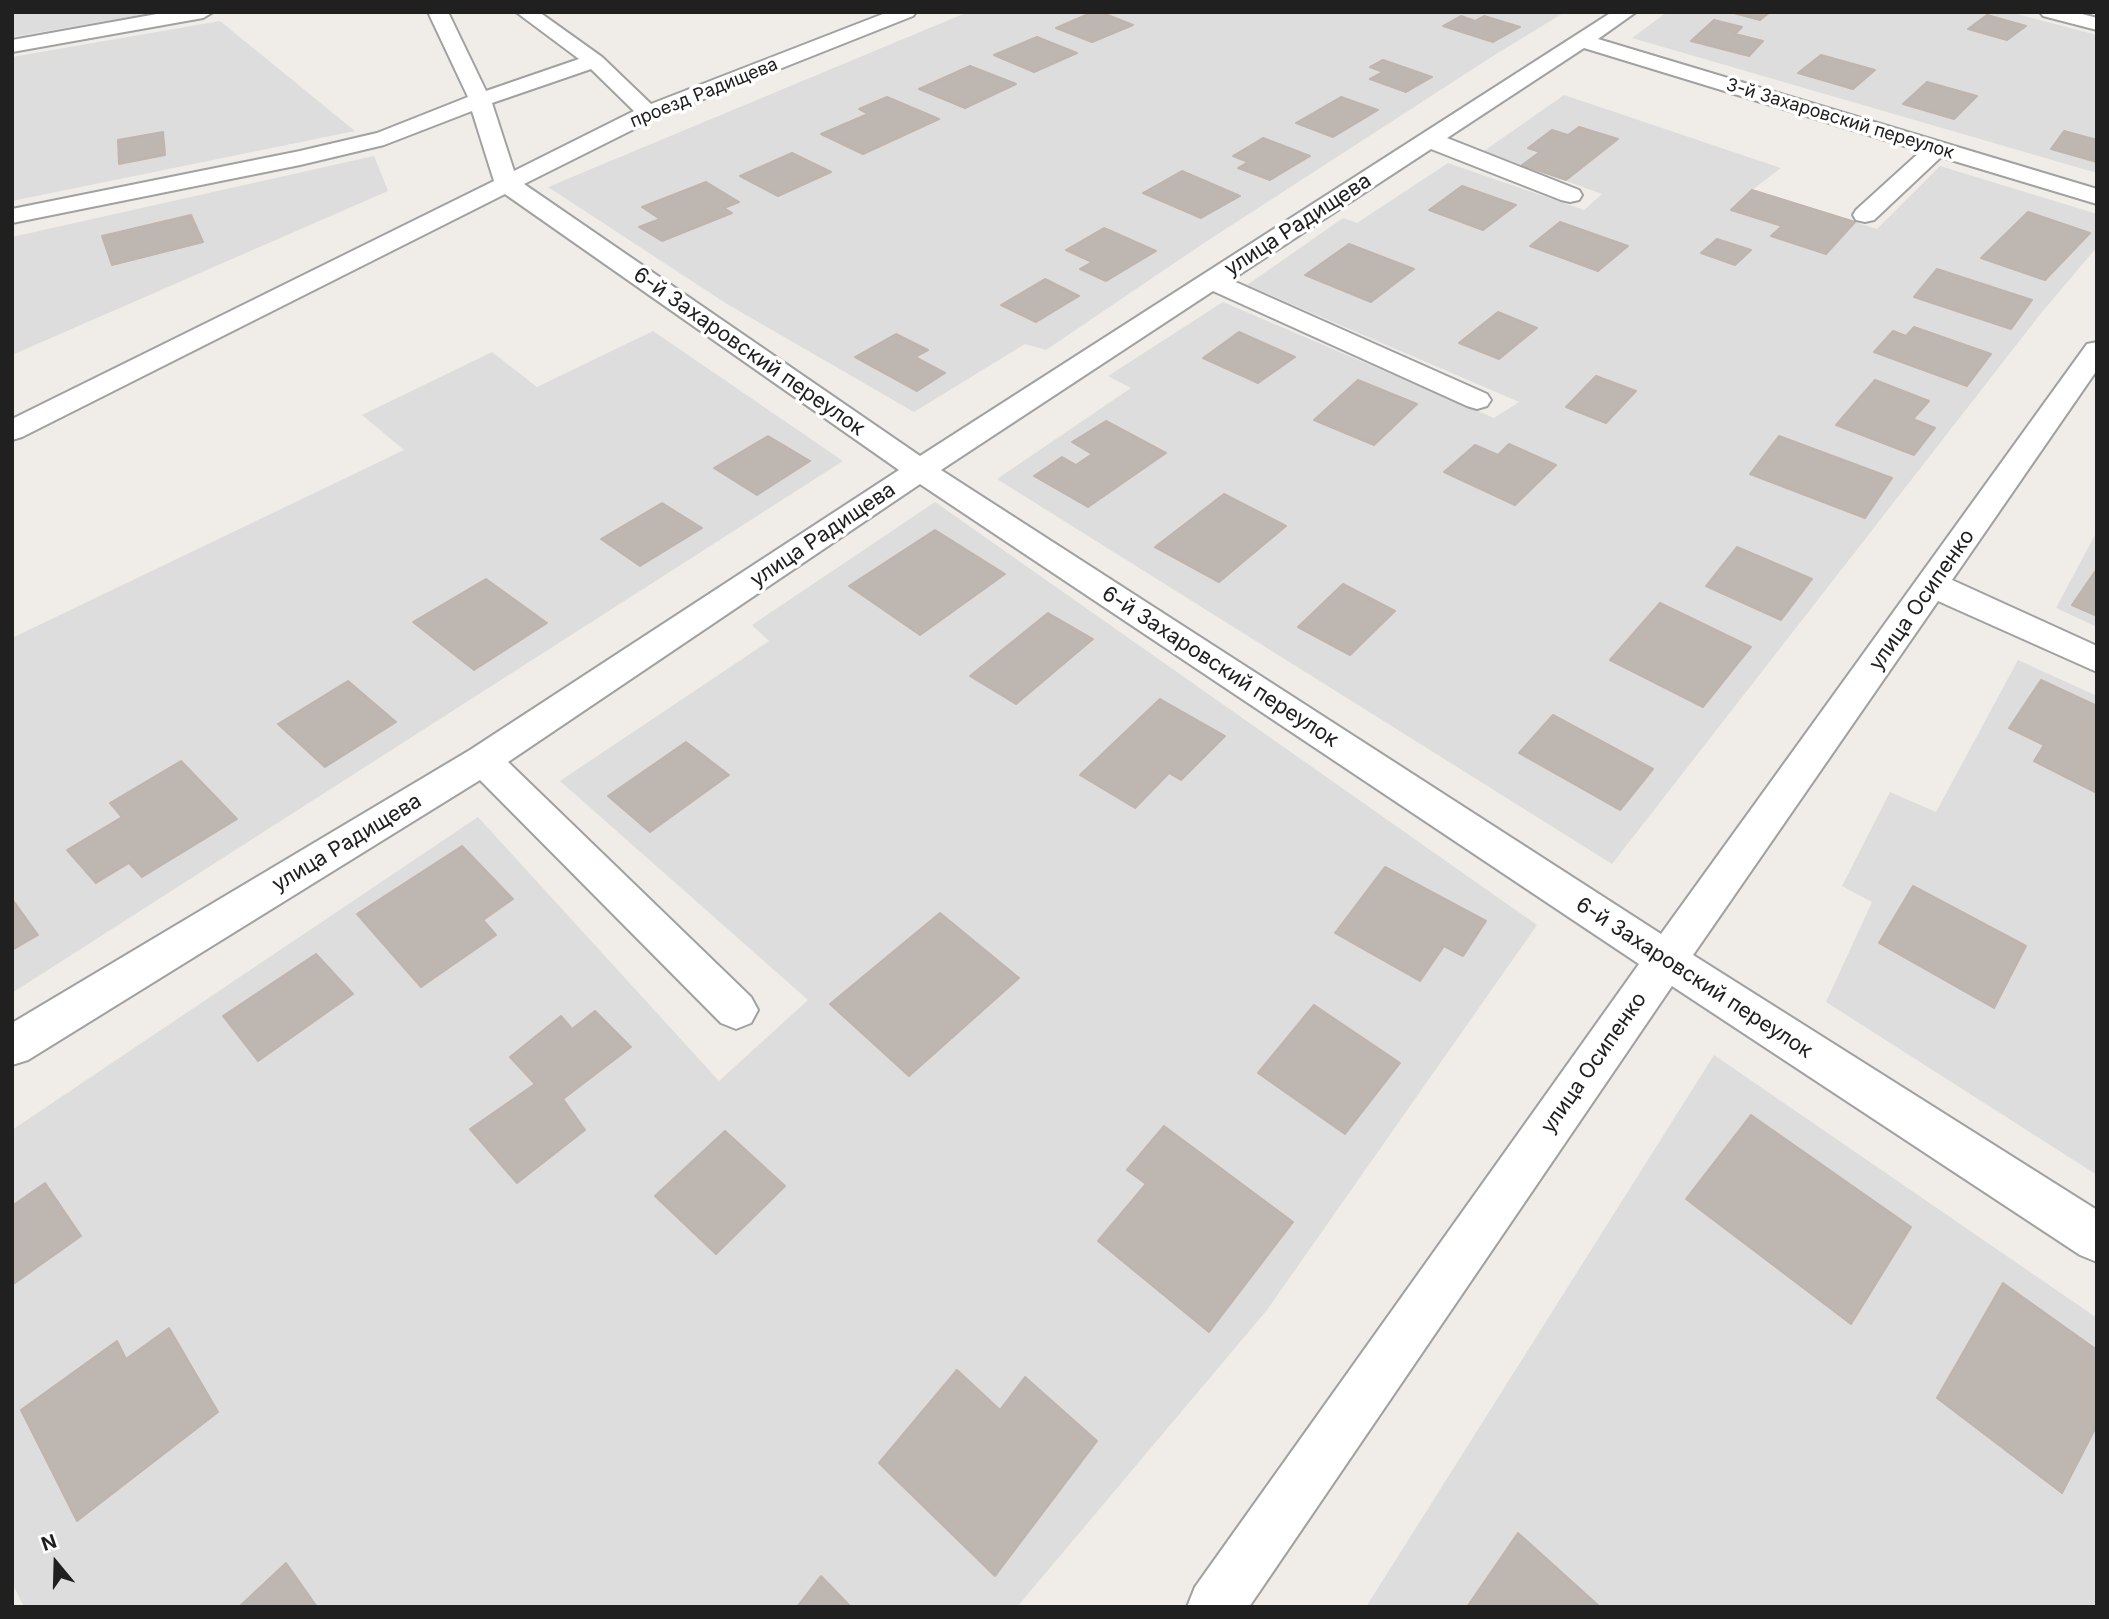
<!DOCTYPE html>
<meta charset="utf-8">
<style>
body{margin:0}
#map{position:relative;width:2109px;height:1619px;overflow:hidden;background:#f0ede8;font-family:Inter,sans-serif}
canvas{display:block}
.frame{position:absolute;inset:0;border:14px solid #202020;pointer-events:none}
.north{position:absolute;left:21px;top:1528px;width:70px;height:70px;-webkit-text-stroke:5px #fff;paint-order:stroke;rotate:341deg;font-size:19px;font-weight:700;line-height:28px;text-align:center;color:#202020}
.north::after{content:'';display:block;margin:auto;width:24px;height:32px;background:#202020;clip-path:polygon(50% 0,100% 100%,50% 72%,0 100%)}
</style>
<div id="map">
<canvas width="2109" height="1619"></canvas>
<div class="frame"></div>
<div class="north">N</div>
</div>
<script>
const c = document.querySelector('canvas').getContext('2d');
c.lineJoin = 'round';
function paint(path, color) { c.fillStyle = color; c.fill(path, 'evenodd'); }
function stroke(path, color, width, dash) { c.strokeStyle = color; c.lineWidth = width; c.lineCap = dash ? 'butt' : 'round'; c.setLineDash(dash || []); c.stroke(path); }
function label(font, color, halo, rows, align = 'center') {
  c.font = font + ' Inter,sans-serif'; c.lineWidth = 7; c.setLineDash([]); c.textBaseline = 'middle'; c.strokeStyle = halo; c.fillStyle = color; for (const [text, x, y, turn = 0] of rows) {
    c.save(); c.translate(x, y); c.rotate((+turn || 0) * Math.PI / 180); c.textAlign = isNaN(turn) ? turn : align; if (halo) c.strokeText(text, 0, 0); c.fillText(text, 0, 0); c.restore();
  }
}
const residential = new Path2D(`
 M12,12H158L12,37Z
 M968,12H1565L1493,56L1204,243L1046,350L1025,344L914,412L727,304L548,187Z
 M1667,12H2009L2097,35V173L1632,38Z
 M220,21L355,131L12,201V57Z
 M1564,95L1781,168L1752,190L1877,229L1940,166L2097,214V247L2042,312L1612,864L997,479L1131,388L1108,376L1223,302L1494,418L1519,402L1247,285L1343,218L1357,223L1448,163L1584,210L1602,194L1484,151Z
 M374,156L388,191L12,355V237Z
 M653,331L843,461L12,993V638L404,450L362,415L492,352L537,387Z
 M935,502L1537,925L1267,1310L1017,1607H24L12,1583V1130L478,817L719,1081L808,1000L560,781L769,641L752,625Z
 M2097,531V627L2056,608Z
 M2018,660L2097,696V1175L1826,1002L1872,902L1842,886L1890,792L1936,812Z
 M1714,1055L2097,1318V1607H1366Z`);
const building = new Path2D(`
 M1093,12H1100L1133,25L1092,42L1056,28Z
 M1730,12H1770L1760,20Z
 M1987,15L2026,26L2007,40L1968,29Z
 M1461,16L1475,21L1484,16L1520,27L1493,42L1443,26Z
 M1714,20L1742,27L1735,34L1763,41L1749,56L1691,41Z
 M1037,37L1077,53L1034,72L994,55Z
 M1821,55L1875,70L1853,89L1798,73Z
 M1383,60L1432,77L1406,92L1370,79L1383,72L1370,67Z
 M970,66L1016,84L965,108L919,89Z
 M1927,82L1977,96L1954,119L1903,104Z
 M887,97L939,119L863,154L821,134L868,114L859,109Z
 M1341,97L1378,110L1333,137L1296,123Z
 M1579,127L1618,139L1566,180L1522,165L1540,152L1528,148L1552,130L1568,135Z
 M2064,131L2097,140V162L2051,149Z
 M163,132L165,155L119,164L118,140Z
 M1263,138L1310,156L1270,180L1238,168L1248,162L1233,156Z
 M792,153L831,172L778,196L740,176Z
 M1182,171L1240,196L1201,218L1143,193Z
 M706,182L739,202L724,208L732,213L662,241L639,227L660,219L642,207Z
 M1462,186L1516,205L1483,230L1429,210Z
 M1752,190L1855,222L1826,254L1771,236L1782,226L1731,210Z
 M2028,212L2090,233L2045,280L1981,258Z
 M191,215L203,242L112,265L102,236Z
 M1560,222L1628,246L1598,271L1530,246Z
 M1104,228L1156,251L1106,281L1080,269L1092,262L1066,250Z
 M1717,239L1751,250L1735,265L1701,253Z
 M1349,244L1414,269L1371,302L1305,275Z
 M1937,269L2032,300L2011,329L1914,297Z
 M1045,279L1079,296L1036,322L1001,305Z
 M1498,312L1537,328L1499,359L1459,343Z
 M1914,327L1991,354L1967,386L1874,352L1893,331L1906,336Z
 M1239,332L1295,357L1258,383L1203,358Z
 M896,334L928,350L915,357L945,373L917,391L855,357Z
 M1596,376L1636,391L1606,423L1566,407Z
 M1358,380L1417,404L1374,445L1314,420Z
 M1875,380L1929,401L1913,419L1935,428L1914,455L1836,425Z
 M1106,421L1166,453L1088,507L1034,476L1062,457L1076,465L1092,454L1072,442Z
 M768,436L810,461L757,495L714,468Z
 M1779,436L1892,478L1865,518L1750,474Z
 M1509,444L1556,465L1515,505L1444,472L1475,445L1498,455Z
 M1224,494L1286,526L1219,582L1155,547Z
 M662,503L702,528L640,566L601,539Z
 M935,530L1005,574L920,635L849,586Z
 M1737,547L1812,579L1781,620L1706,586Z
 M2096,570H2097V616L2072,605Z
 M486,579L547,623L474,670L413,622Z
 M1343,584L1395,611L1350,655L1298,627Z
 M1660,603L1751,647L1703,707L1610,660Z
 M1048,613L1093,639L1016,704L970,676Z
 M2041,680L2097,706V793L2034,761L2044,745L2009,728Z
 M348,681L396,722L325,767L278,724Z
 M1160,699L1225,736L1181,780L1169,773L1135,808L1080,775Z
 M1553,715L1653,769L1620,810L1519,753Z
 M686,742L729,775L650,832L608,796Z
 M181,761L237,819L142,877L129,863L96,883L67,850L122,817L110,803Z
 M462,846L513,899L483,920L496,935L421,987L357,914Z
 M1385,867L1486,921L1463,956L1444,946L1420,981L1335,933Z
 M1913,886L2026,946L1994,1008L1879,943Z
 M12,899L38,935L12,950Z
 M940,913L1019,978L909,1076L830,1004Z
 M316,954L353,994L258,1061L223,1016Z
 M1314,1005L1400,1063L1345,1134L1258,1073Z
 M595,1011L631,1047L563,1099L585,1130L517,1183L470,1129L535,1084L510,1057L561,1016L572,1029Z
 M1751,1115L1911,1227L1851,1324L1686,1199Z
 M1164,1126L1293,1222L1209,1332L1098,1241L1146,1184L1127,1170Z
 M725,1131L785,1186L716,1254L655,1196Z
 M45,1183L81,1236L12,1285V1206Z
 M2003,1283L2097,1350V1425L2062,1493L1937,1398Z
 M169,1328L218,1412L77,1521L21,1410L117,1341L126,1359Z
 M957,1370L1000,1410L1025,1377L1097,1441L995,1576L879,1463Z
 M1518,1533L1600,1607H1467Z
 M286,1563L317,1607H239Z
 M821,1576L851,1607H797Z`);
const minor = new Path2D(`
 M168,12H213L203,18L12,52V40Z
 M428,12H448L486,91L579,59L516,12H539L602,57L651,104L888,12H916L913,16L656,118L524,184L920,456L1612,12H1636L1598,39L2097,189V204L1941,157L1874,220L1865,222L1856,220L1853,215L1856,210L1921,151L1584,48L1447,138L1579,190L1582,195L1579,200L1570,202L1561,200L1431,149L1231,280L1487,394L1491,400L1487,406L1477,409L1467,406L1213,291L941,470L1661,934L2087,344L2097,342V370L1952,580L2097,646V672L1938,601L1693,955L2097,1210V1262L2080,1255L1672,986L1249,1607H1187L1195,1587L1639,964L920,484L508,762L751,997L758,1010L751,1023L736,1029L721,1023L480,780L28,1060L12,1065V1023L470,750L899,470L505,194L22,437L12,440V419L494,181L472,111L384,145L300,165L12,223V209L300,151L377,133L468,97ZM591,69L634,111L514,171L492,103Z
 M2040,12H2075L2097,18V30L2043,16Z`);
const farStreetnames = [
 ["проезд Радищева",704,93,-22],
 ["3-й Захаровский переулок",1840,119,17]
];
const streetNames = [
 ["улица Радищева",1298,225,-33],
 ["6-й Захаровский переулок",749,352,35],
 ["улица Радищева",823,535,-34],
 ["улица Осипенко",1922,600,-55],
 ["6-й Захаровский переулок",1220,667,33],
 ["улица Радищева",347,843,-31],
 ["6-й Захаровский переулок",1694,978,33],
 ["улица Осипенко",1594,1063,-55]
];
paint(residential, '#dedddd');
paint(building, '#bdb6b1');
stroke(building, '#c0b4ac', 2);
stroke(minor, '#a1a1a1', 4);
paint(minor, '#fff');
label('18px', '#202020', '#fff', farStreetnames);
label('21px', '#202020', '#fff', streetNames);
</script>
